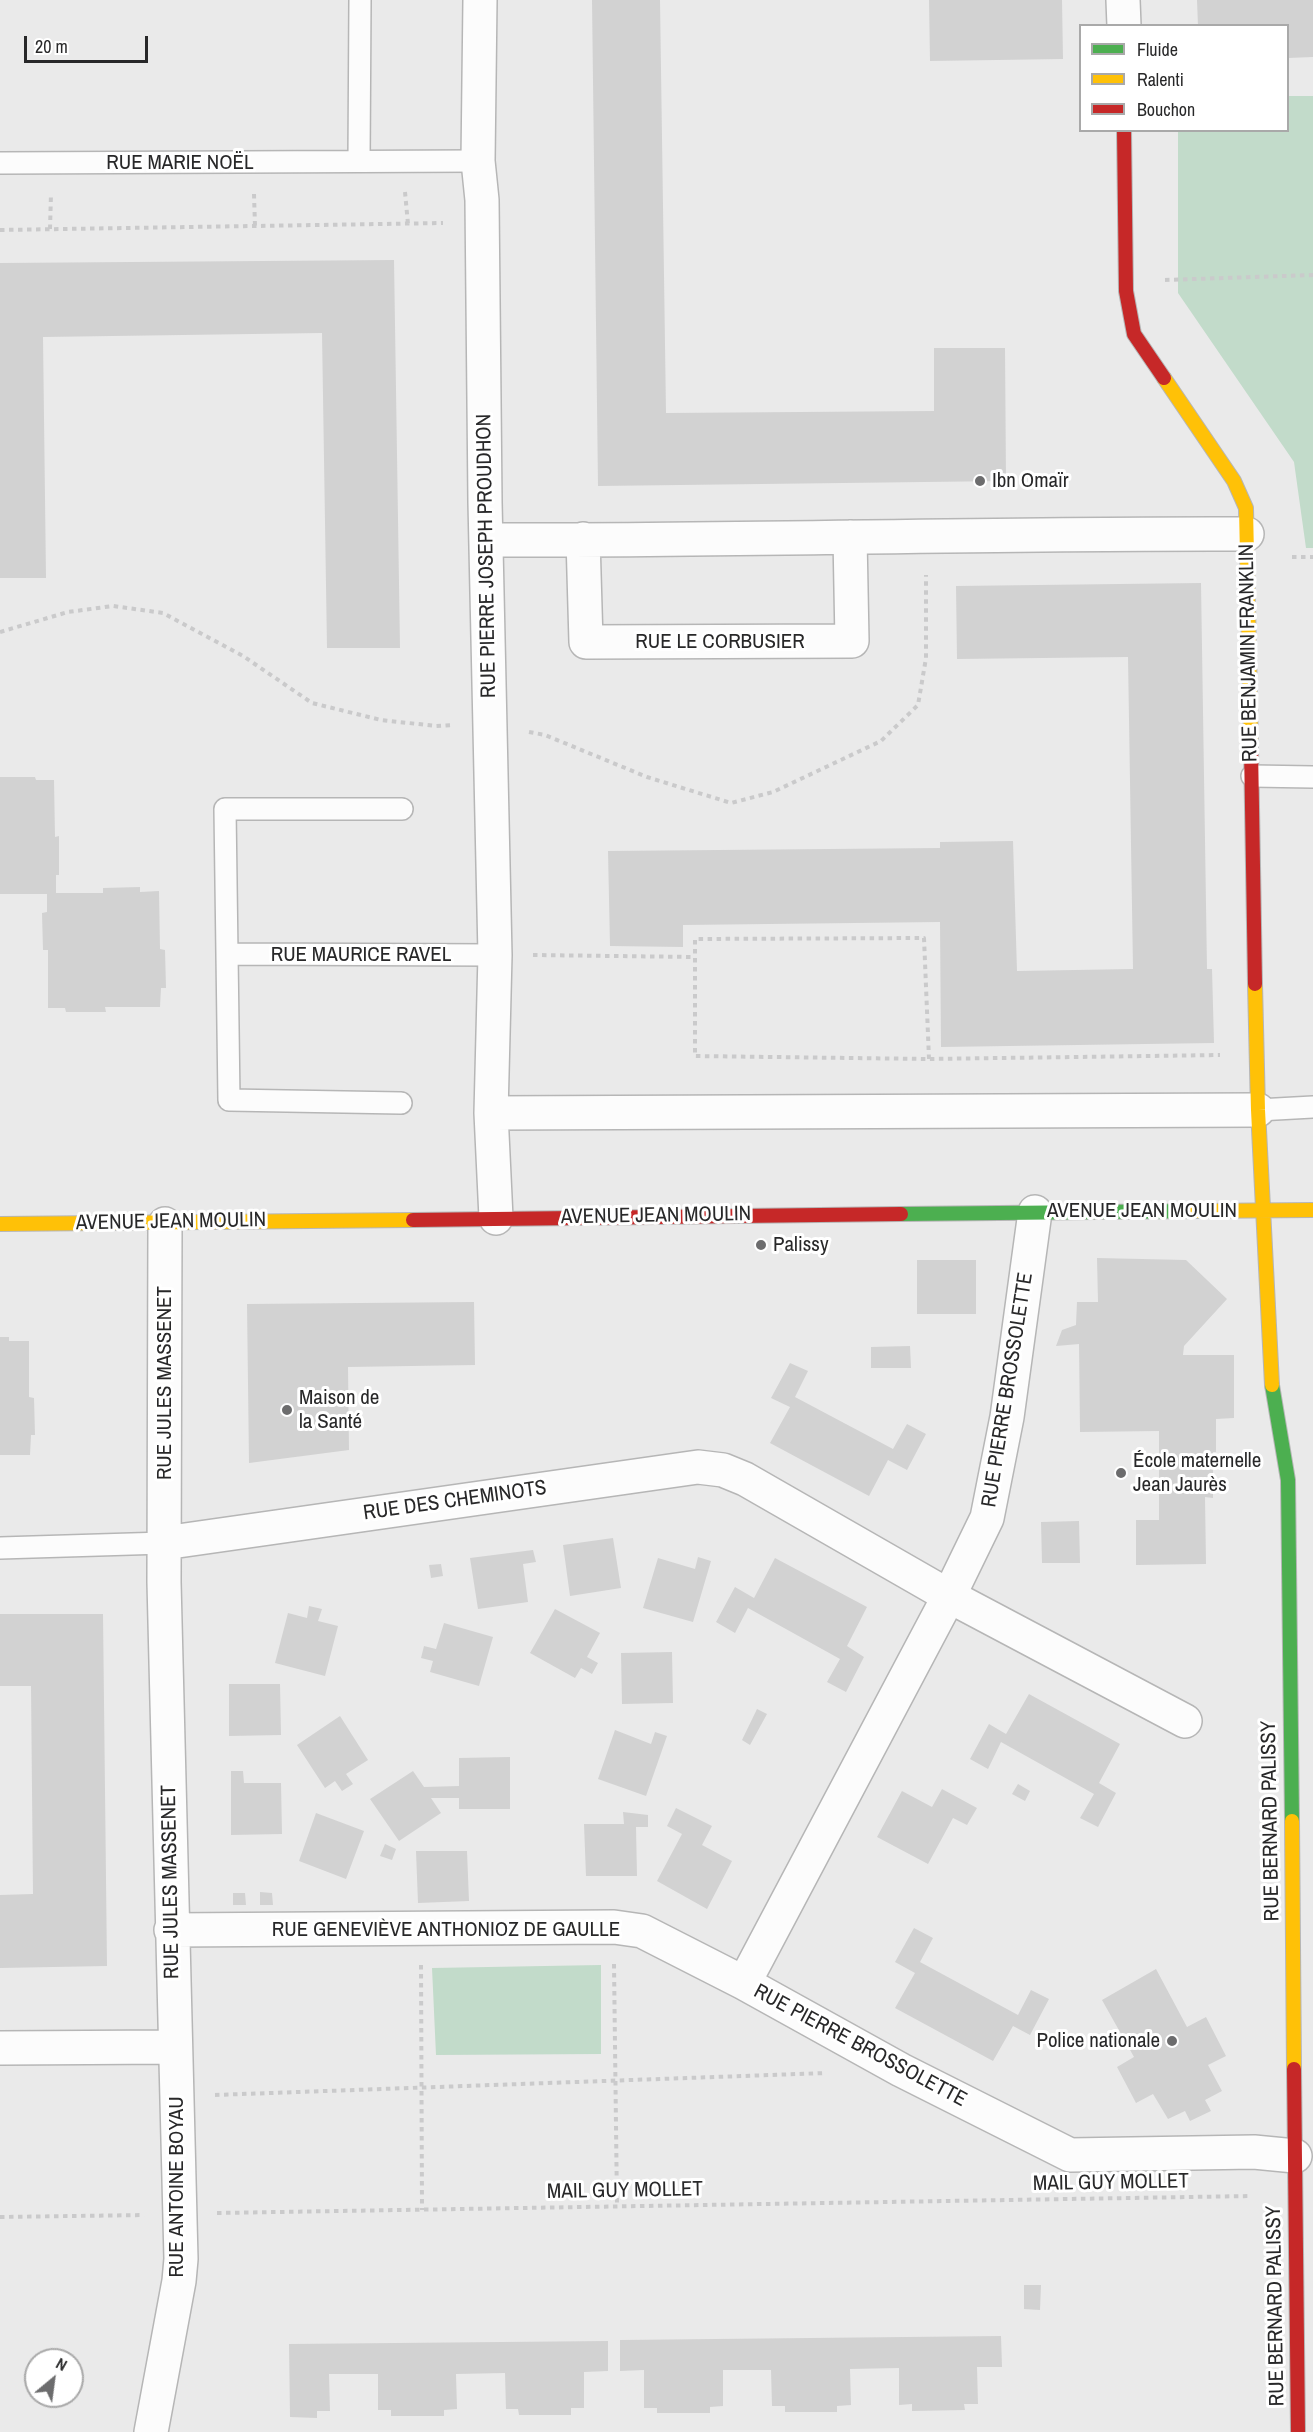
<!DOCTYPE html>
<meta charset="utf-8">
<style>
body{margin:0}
#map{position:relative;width:1313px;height:2432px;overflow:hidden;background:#eaeaea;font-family:"Archivo Narrow",sans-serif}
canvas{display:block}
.legend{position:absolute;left:1079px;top:24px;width:210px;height:108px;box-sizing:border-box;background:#fff;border:2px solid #a9a9a9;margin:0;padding:8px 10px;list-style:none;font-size:18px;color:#282829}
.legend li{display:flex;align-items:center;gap:12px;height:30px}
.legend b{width:30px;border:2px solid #a9a9a9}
.north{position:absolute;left:24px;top:2348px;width:60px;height:60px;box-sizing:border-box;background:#fff;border:2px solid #a9a9a9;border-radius:50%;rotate:29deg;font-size:16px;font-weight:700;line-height:24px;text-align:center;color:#282829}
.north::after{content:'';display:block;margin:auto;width:21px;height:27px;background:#6c6c6d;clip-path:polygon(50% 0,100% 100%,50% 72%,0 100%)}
.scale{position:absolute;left:24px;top:36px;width:124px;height:27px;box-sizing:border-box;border:3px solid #282829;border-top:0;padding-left:8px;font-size:18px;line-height:21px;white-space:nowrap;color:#282829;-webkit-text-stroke:4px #fff;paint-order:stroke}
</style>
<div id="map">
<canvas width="1313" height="2432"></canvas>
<ul class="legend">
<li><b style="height:8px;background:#4caf50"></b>Fluide</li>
<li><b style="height:8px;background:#ffc107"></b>Ralenti</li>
<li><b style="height:8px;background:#c62828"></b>Bouchon</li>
</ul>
<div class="north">N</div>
<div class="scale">20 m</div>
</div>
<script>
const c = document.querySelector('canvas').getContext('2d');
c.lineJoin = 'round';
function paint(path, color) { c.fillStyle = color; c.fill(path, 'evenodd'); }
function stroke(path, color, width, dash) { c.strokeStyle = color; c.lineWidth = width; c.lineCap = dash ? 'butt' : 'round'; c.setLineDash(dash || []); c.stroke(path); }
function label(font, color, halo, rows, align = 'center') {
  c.font = font + ' "Archivo Narrow",sans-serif'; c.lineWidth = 6; c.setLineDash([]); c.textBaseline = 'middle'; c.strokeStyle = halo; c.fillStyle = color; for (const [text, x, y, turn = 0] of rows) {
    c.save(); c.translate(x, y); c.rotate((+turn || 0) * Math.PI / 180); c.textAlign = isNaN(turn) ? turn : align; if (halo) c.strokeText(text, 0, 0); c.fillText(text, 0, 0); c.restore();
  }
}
const green = new Path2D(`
 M1288,96H1313V548H1306L1294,462L1178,293V131L1288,130Z
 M601,1965V2054L436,2055L432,1968Z`);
const building = new Path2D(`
 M592,0H660L666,413L934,411V348H1005L1006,481L598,486Z
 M929,0H1062L1063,59L930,61Z
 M1197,0H1313V57L1288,58V26H1198Z
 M394,260L400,648H327L322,333L43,337L46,578H0V263Z
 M1201,583L1207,969H1212L1214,1043L941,1047L940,922L683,925V947L610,946L608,851L940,848V842L1013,841L1017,971L1133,969L1128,657L957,659L956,586Z
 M0,777H35L36,780H54L55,837L59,836V875H56V893H103V888L140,887V892L159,891L160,949L165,950L166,988H161L160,1007H105L106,1012H66L65,1008H48V950H43L42,913L47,912V894H0Z
 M1097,1258L1186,1260L1227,1299L1184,1346L1183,1355H1234V1418L1216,1419V1452H1213V1498L1205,1497L1206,1564L1136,1565V1520H1159V1431L1080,1432L1079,1344L1056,1346L1062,1330L1076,1325L1077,1302H1098Z
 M917,1260H976V1314H917Z
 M474,1302L475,1365L348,1367L349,1450L249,1463L247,1304Z
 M0,1337H9V1341H29V1397L34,1398L35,1435H31L30,1455H0Z
 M910,1346L911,1368H871V1347Z
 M790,1363L808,1371L795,1397L893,1449L907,1424L926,1434L907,1470L888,1460L869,1496L770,1443L790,1407L771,1398Z
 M1079,1521L1080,1563H1042L1041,1522Z
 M613,1538L621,1588L570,1596L563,1545Z
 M533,1550L536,1562L523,1564L528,1602L478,1609L470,1558Z
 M698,1557L711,1561L693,1622L643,1608L658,1558L695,1569Z
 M775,1558L867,1607L847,1646L864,1657L846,1692L827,1682L840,1659L748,1608L735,1633L716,1622L735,1587L754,1598Z
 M441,1564L443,1576L431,1578L429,1565Z
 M309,1606L322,1609L318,1621L338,1626L325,1676L275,1663L288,1613L307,1618Z
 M555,1609L600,1633L587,1657L598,1663L592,1674L581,1668L575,1678L530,1653Z
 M0,1614H103L107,1966L0,1968V1895L33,1894L31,1686H0Z
 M444,1623L493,1637L479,1686L430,1672L433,1661L421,1658L424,1646L436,1649Z
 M672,1652L673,1703L622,1704L621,1653Z
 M229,1684H280L281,1735L229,1736Z
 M1029,1694L1120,1744L1099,1783L1116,1793L1098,1827L1080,1818L1094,1794L1001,1742L988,1769L970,1759L989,1724L1006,1734Z
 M757,1709L767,1714L750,1745L742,1740Z
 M340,1716L368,1760L346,1774L353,1784L342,1791L335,1781L325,1788L297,1745Z
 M615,1730L651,1744L655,1732L667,1736L646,1796L598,1779Z
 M510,1757V1809H459V1798H431L441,1813L399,1841L370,1799L413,1771L424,1787L459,1786V1758Z
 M231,1771H243L244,1783H281L282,1834L231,1835Z
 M1018,1784L1030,1791L1025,1801L1012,1794Z
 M942,1789L977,1808L967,1825L953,1818L928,1864L877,1837L902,1791L932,1807Z
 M676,1808L712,1826L702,1845L732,1861L707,1909L657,1881L682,1834L667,1826Z
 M623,1812L648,1815V1827H636L637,1876H586L584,1824H624Z
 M316,1813L364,1831L346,1879L299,1861Z
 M385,1844L396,1849L392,1860L380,1856Z
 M416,1851H467L469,1901L418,1903Z
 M260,1892L272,1893L273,1905H260Z
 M233,1893H245L246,1905H233Z
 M914,1928L933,1938L920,1962L1018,2015L1031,1990L1049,1999L1030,2035L1013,2026L993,2061L895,2008L915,1973L895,1962Z
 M1156,1969L1187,2027L1206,2017L1226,2056L1208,2065L1222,2091L1205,2100L1211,2111L1190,2121L1185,2111L1168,2119L1153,2094L1136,2103L1117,2067L1134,2057L1102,2000Z
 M1024,2285H1041L1040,2310L1024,2309Z
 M1001,2336L1002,2367H977L978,2404H964L965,2410L912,2411V2404L899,2405V2368L850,2369L851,2405L837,2406V2412H785V2406H772L771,2370H723V2406L710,2407V2413H657V2408H644V2370L620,2371V2340Z
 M608,2341V2371L584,2372V2408H571V2415H519L518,2409H506L505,2373L456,2374L457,2409L444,2410V2416H391V2410H378V2374H329L330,2411H317V2418L290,2417L289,2344Z`);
const path = new Path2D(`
 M405,192L408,224
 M254,194L255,226
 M50,229L51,194
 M0,230L443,223
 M1165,280L1313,275
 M1292,557H1313
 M0,632L68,612L113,606L163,613L243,656L312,703L381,720L436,726L453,725
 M529,732L545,735L647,777L731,803L773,792L881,741L918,705L926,658V575
 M533,955L694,957
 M929,1059L924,938L695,939V1056L929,1059L1220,1055
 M614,1964L617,2206
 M421,1965L422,2210
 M215,2095L826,2073
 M217,2213L1251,2196
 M0,2217L144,2215`);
const lane = new Path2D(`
 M359,161L360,0
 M0,163L478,161
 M1252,776L1313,777
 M227,954L495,955
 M401,1103L229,1100L225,809H402
 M1258,1110L1313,1107
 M0,1548L164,1543`);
const street = new Path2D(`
 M480,0L478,161L482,200L485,502L495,955L491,1113L496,1218
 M1123,0L1124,26
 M583,539L586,642L852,641L850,537
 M487,540C740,541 993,533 1247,534
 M491,1113L1258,1110
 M164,1543L698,1467L723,1470L745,1479L949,1596L1185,1721
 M171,1930L614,1927L642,1931L744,1983L901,2070L1070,2155L1254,2152L1295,2156
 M744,1983L949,1596L987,1518L1007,1417L1035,1212
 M0,2048L175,2047
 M151,2432L179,2281L181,2259L164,1582L165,1224`);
const fast = new Path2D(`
 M901,1214L1195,1211
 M1272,1385L1288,1480L1292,1821`);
const slow = new Path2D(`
 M1164,378L1234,481L1246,508L1251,748
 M1255,984L1258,1110L1272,1385
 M1195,1211L1313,1210
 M0,1224L413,1220
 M1292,1821L1294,2069`);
const jam = new Path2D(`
 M1124,130L1126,291L1134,334L1164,378
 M1251,748L1255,984
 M413,1220L901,1214
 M1294,2069L1298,2432`);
const markers = [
 [980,481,6,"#6c6c6d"],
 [761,1245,6,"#6c6c6d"],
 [287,1410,6,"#6c6c6d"],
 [1121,1473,6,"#6c6c6d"],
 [1172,2041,6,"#6c6c6d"]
];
const streetNames = [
 ["RUE MARIE NOËL",180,163],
 ["RUE PIERRE JOSEPH PROUDHON",487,556,-91],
 ["RUE LE CORBUSIER",720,642],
 ["RUE BENJAMIN FRANKLIN",1249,653,-91],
 ["RUE MAURICE RAVEL",361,955],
 ["AVENUE JEAN MOULIN",1142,1211],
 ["AVENUE JEAN MOULIN",656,1216,-1],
 ["AVENUE JEAN MOULIN",171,1222,-1],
 ["RUE JULES MASSENET",165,1383,-90],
 ["RUE PIERRE BROSSOLETTE",1008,1390,-81],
 ["RUE DES CHEMINOTS",455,1501,-8],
 ["RUE BERNARD PALISSY",1271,1821,-91],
 ["RUE JULES MASSENET",171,1882,-91],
 ["RUE GENEVIÈVE ANTHONIOZ DE GAULLE",446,1930],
 ["RUE PIERRE BROSSOLETTE",860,2046,28],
 ["MAIL GUY MOLLET",1111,2183,-1],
 ["RUE ANTOINE BOYAU",177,2187,-90],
 ["MAIL GUY MOLLET",625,2191,-1],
 ["RUE BERNARD PALISSY",1276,2306,-91]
];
const poiNames = [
 ["Ibn Omaïr",992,481],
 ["Palissy",773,1245],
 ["Maison de",299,1398],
 ["la Santé",299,1422],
 ["École maternelle",1133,1461],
 ["Jean Jaurès",1133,1485],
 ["Police nationale",1160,2041,"right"]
];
paint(green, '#c2dbca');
paint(building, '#d2d2d2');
stroke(lane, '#b6b6b6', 24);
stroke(street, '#b6b6b6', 36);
stroke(fast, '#b6b6b6', 16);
stroke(slow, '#b6b6b6', 16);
stroke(jam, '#b6b6b6', 16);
stroke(path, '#cacacb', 4, [4.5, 4.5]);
stroke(lane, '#fcfcfc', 21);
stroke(street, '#fcfcfc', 33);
stroke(fast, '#4caf50', 14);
stroke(slow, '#ffc107', 14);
stroke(jam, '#c62828', 14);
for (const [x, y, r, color] of markers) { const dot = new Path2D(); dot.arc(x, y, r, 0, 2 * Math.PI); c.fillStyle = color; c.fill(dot); stroke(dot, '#fff', 2); }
label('21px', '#282829', '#fff', streetNames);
label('21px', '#282829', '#fff', poiNames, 'left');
</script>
